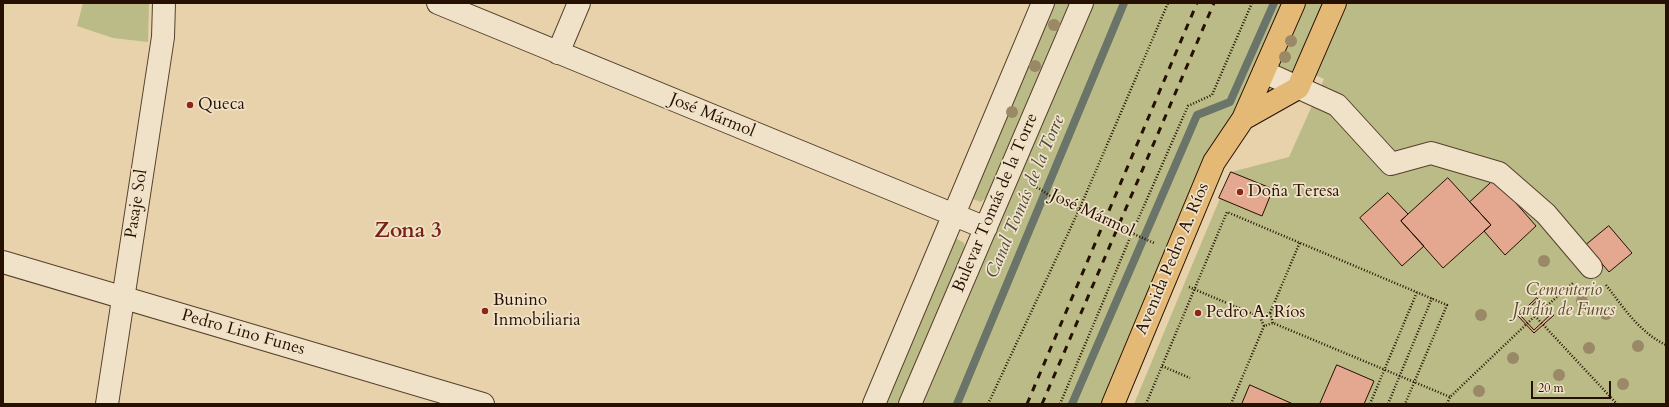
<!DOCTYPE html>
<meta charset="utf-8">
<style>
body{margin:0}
#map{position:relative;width:1669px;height:407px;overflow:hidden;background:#e8d2ab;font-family:Cardo,serif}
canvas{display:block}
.frame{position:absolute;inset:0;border:4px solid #261002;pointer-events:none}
.scale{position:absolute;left:1531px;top:381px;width:80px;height:18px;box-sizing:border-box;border:2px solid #261002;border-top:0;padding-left:5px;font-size:12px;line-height:14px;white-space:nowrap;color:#261002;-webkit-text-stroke:3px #f0e2c8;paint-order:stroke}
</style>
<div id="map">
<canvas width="1669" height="407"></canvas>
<div class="frame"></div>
<div class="scale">20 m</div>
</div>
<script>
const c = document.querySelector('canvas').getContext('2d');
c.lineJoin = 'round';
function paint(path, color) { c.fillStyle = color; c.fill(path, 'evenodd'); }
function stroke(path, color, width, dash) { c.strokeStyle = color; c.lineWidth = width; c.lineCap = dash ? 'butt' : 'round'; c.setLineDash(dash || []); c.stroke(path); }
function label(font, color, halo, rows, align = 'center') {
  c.font = font + ' Cardo,serif'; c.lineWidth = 3.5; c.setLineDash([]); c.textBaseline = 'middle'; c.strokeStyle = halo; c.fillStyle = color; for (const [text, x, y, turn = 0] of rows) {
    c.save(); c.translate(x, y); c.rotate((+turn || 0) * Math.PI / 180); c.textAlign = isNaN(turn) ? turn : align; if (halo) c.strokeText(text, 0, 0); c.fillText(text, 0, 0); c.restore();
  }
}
const green = new Path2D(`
 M83,3H149L148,42L113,38L77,26Z
 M1052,3H1071L988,196L981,202L973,199L972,190Z
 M1082,3H1666V404H1134L1231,172L1289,157L1324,79L1306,71L1243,119L1113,404H910Z
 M957,239L964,243L965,250L901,404H882L950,242Z`);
const stream = new Path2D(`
 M957,404L1124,3
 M1072,404L1197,115L1230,102L1274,3`);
const building = new Path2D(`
 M1231,172L1273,189L1262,216L1219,198Z
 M1448,178L1491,225L1443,268L1401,221Z
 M1495,179L1536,226L1505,255L1484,231L1491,225L1470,202Z
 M1388,193L1408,214L1401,221L1424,246L1402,266L1360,218Z
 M1609,226L1632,253L1609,272L1586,245Z
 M1537,298L1554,315L1534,333L1518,316ZM1537,301L1550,315L1534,330L1521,316Z
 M1337,365L1374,381L1364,404H1320Z
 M1250,385L1293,404H1242Z`);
const path = new Path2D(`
 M1031,185L1040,189L1053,198L1154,243
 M1606,285C1624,308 1639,332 1666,345
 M1189,287L1260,317
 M1270,313L1300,242
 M1535,316L1617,404
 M1273,323L1270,313L1260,317L1264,326L1273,323L1450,397
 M1162,366L1190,378
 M988,404L1079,210L1168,3
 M1060,404L1132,233L1188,106L1212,95L1252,3
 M1146,404L1227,212L1447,305L1405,404
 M1231,404L1264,326
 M1370,404L1417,292
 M1388,404L1432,298
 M1447,404L1450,397L1535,316L1573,283`);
const minor = new Path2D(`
 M438,3L986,228
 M558,53L579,3
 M1264,72L1337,105L1391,164L1431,153L1499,173L1546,214L1591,267
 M3,262L483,404
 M107,404L163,37L164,3
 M874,404L1043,3
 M910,404L1082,3`);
const major = new Path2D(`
 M1243,119L1298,88L1335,3
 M1113,404L1214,162L1243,119L1294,3`);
const rail = new Path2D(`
 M1027,404L1197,3
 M1042,404L1214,3`);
const trees = [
 [1054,25],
 [1291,41],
 [1285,57],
 [1035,66],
 [1012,112],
 [1544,261],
 [1582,301],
 [1606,314],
 [1481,315],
 [1638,346],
 [1589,348],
 [1513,358],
 [1559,375],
 [1623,384],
 [1479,391]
];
const markers = [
 [190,105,4,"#8f2418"],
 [1240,192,4,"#8f2418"],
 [485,311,4,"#8f2418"],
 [1198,313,4,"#8f2418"]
];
const poiNames = [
 ["Queca",198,105],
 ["Doña Teresa",1248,192],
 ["Bunino",493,301],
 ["Inmobiliaria",493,321],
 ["Pedro A. Ríos",1206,313]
];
const streetNames = [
 ["José Mármol",712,116,22],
 ["Bulevar Tomás de la Torre",996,203,-67],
 ["Pasaje Sol",137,204,-81],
 ["José Mármol",1092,214,25],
 ["Avenida Pedro A. Ríos",1173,259,-67],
 ["Pedro Lino Funes",243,333,16]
];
const parkNames = [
 ["Cementerio",1564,291],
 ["Jardín de Funes",1564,311]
];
const waterNames = [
 ["Canal Tomás de la Torre",1026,197,-67]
];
const districtNames = [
 ["Zona 3",408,232]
];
paint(green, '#babb86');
stroke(stream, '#6a7469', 8);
paint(building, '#e3a88f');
stroke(building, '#261002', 1);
stroke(minor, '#56402c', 24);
stroke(major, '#261002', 24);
stroke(path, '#261002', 2.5, [1, 2]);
stroke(minor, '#f0e2c8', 22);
stroke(major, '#e4b976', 22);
stroke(rail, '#261002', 3, [7, 7]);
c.fillStyle = '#9a8867';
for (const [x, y] of trees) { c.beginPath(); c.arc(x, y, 6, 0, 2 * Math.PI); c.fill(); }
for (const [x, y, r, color] of markers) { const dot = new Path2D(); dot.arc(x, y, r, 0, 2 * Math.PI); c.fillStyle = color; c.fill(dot); stroke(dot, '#f0e2c8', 1.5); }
label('17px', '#261002', '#f0e2c8', poiNames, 'left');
label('17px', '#261002', '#f0e2c8', streetNames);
label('italic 17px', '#5a4c30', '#f0e2c8', parkNames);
label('italic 18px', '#4e4a3e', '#f0e2c8', waterNames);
label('bold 21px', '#7a1f14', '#f0e2c8', districtNames);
</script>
